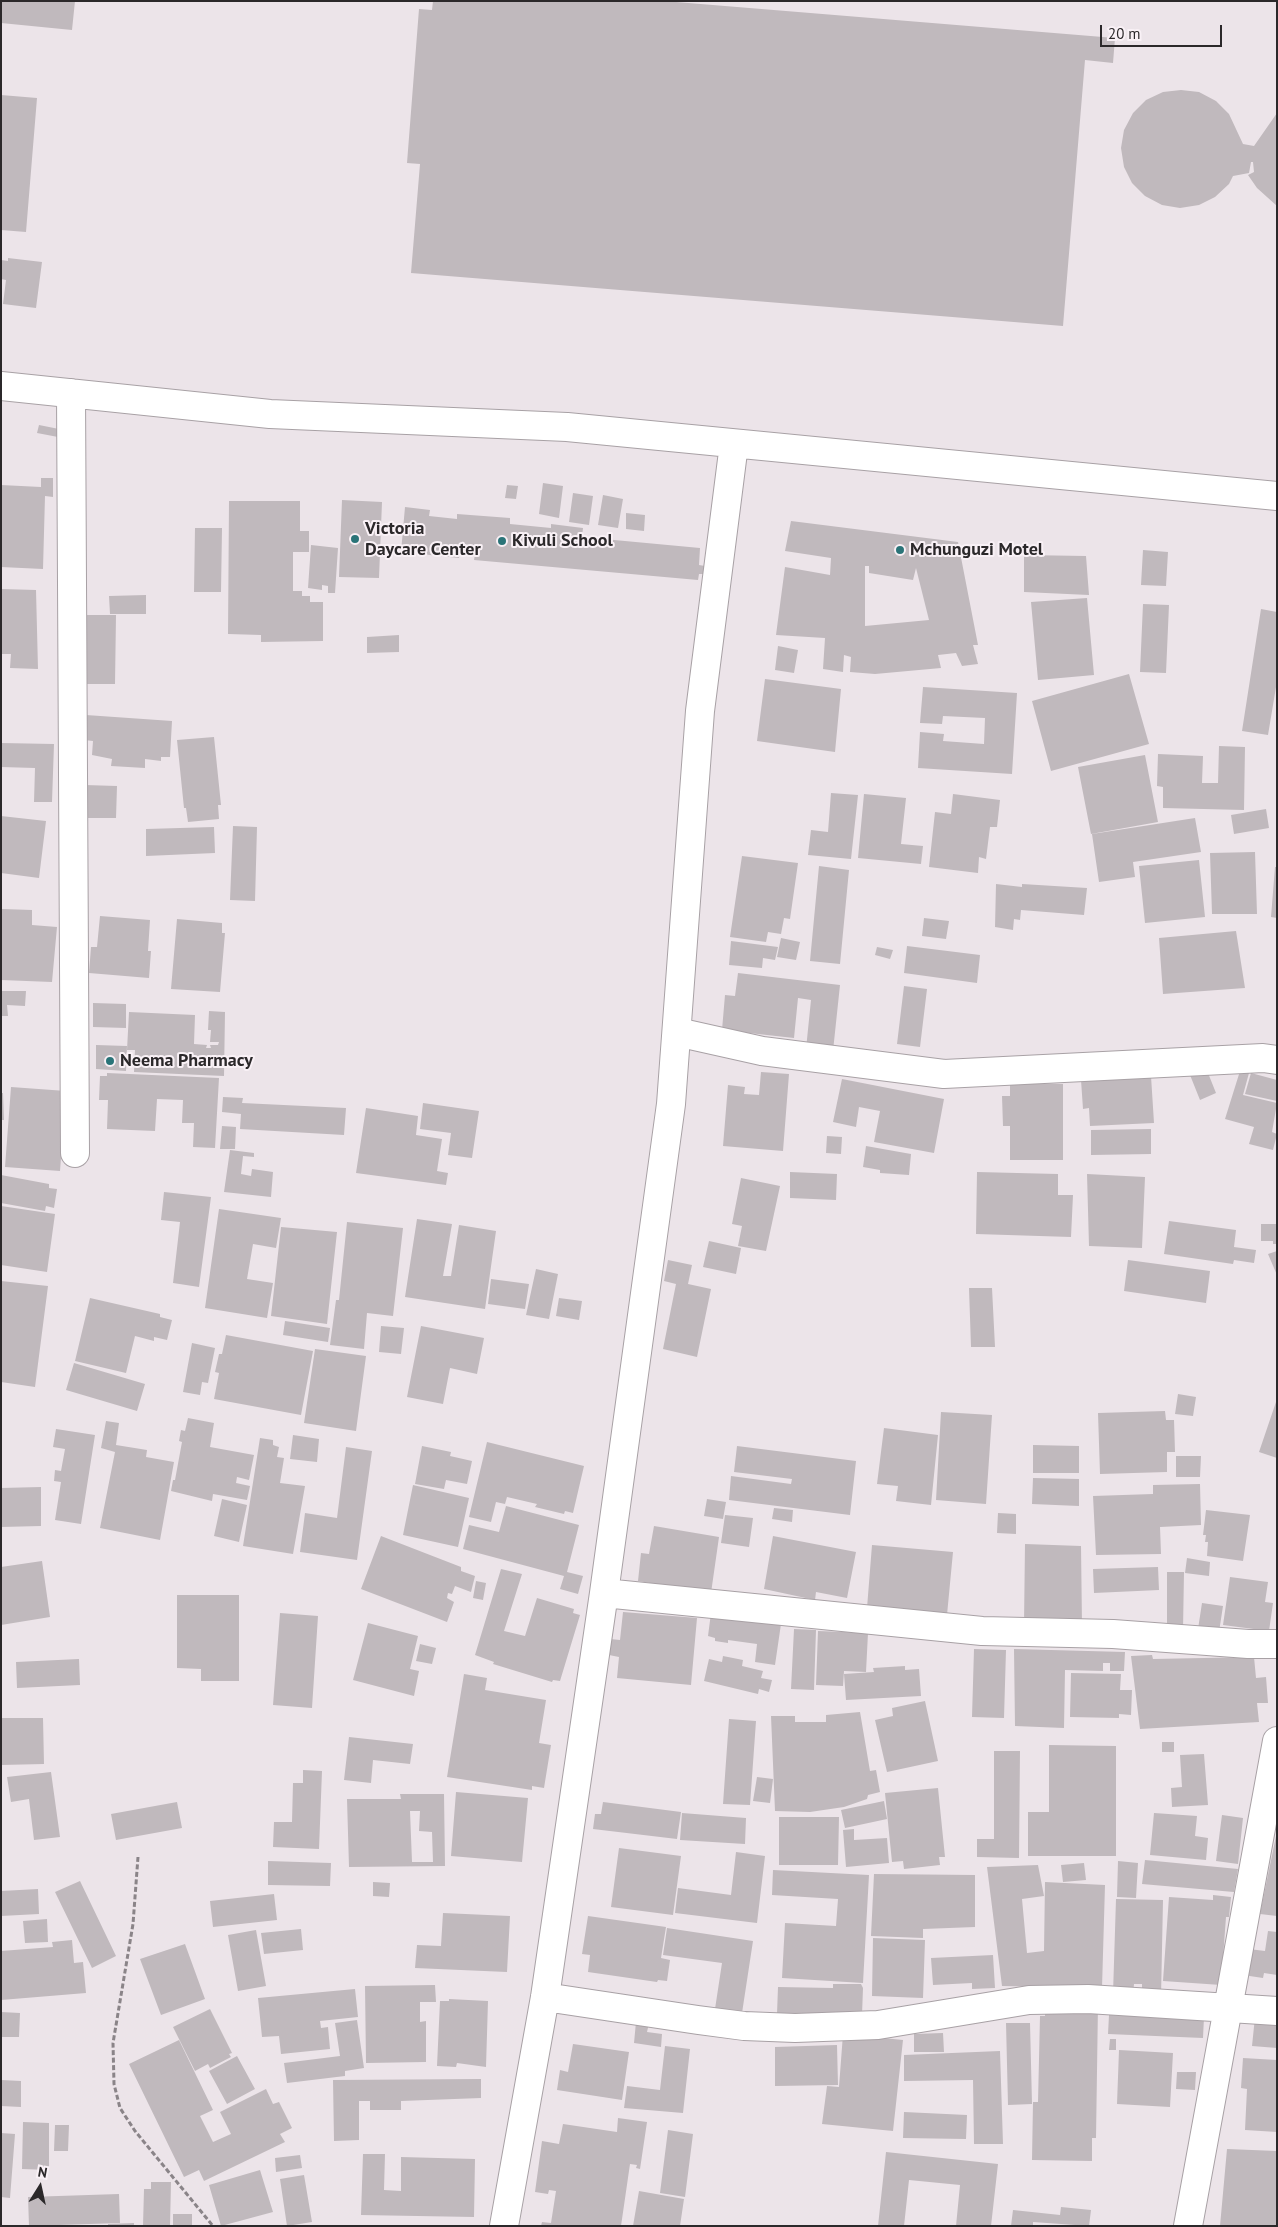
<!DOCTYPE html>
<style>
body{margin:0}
#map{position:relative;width:1278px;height:2227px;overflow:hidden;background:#ece4e9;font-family:"PT Sans",sans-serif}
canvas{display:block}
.frame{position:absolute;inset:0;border:2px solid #2b282a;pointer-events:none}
.north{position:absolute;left:15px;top:2162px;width:50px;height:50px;-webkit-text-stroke:4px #f9f1f6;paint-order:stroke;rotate:10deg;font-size:14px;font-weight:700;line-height:20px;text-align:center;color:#2b282a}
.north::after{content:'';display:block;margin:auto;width:18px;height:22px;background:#2b282a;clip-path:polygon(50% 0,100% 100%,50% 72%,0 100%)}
.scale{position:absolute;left:1100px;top:25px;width:122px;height:22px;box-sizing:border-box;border:2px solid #2b282a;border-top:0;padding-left:6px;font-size:15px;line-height:18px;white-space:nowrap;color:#2b282a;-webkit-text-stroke:4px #f9f1f6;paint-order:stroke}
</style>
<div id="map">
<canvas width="1278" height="2227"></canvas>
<div class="frame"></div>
<div class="north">N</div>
<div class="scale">20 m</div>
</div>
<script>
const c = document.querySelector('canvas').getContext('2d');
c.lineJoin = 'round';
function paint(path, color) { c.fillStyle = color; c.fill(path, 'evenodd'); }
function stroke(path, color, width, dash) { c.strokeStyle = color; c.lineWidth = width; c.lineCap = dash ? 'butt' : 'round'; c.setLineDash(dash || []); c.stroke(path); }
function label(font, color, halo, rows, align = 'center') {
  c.font = font + ' "PT Sans",sans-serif'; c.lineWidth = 4; c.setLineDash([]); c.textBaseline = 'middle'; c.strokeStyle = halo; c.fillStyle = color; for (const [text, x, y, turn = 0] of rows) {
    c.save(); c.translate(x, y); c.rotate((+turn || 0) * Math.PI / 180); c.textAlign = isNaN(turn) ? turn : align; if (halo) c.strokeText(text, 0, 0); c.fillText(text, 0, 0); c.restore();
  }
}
const building = new Path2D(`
 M1,1H75L72,30L1,23Z
 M433,1H664L1115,38L1113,63L1085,60L1063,326L411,273L420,164L407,163L419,9L432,10Z
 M1181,90L1199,92L1216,101L1229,114L1243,144L1254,146L1277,113V206L1257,188L1248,175L1254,172L1253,162H1251L1249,173L1233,176L1229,184L1215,197L1199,205L1180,208L1162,205L1145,196L1132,183L1124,167L1121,148L1124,130L1133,113L1146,100L1163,92Z
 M1,95L37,98L26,232L1,230Z
 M8,258L42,262L36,308L3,304L6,280L1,279V260L8,261Z
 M39,425L59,429L58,437L37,433Z
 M41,478H53V497L45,496L43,569L1,567V485L41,487Z
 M543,483L563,486L559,518L539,514Z
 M507,485L518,486L516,499L505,498Z
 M573,493L593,496L589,525L569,522Z
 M603,495L623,499L618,528L598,525Z
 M342,500L382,502L379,578L339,577Z
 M229,501H300V531H309V552H293V591H302V596H310V602H323V641L261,642V635L228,634Z
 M405,507L430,510L429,516L457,519V514L510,518V524L551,528V524L583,528L582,537L700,548L699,565L705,566V574H699L698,580L474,560L475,554L460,553L459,558L401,552Z
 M626,513L645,515L644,531L626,529Z
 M791,521L958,542L978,645H973L978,664L962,666L956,653L938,655L941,668L875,674L850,672L851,657L844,655L843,672L823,669L825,638L776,635L785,567L830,575L831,558L785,551ZM865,566H869V573L913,580L916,568L929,620L865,626Z
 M195,528H222L221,592H194Z
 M311,545L338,548L335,593H328V586L322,585V590L308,588Z
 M1143,550L1168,552L1166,586L1141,585Z
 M1024,555L1086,556L1089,595L1024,592Z
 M1,589L36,590L38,669L10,668L11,654H1Z
 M146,595V614H110L109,596Z
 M1087,598L1094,675L1038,680L1031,602Z
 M1143,604L1169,605L1166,673L1140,672Z
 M1261,609L1277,612V681L1268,735L1242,731Z
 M87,615H116L115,684H86Z
 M399,635V652L367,653V637Z
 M778,646L798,650L794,673L775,670Z
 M1129,674L1149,744L1051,771L1032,701Z
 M765,679L841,689L835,752L757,741Z
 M923,687L1017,693L1012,774L918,768L920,732L944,734L943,741L984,744L985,718L943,716L942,724L920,723Z
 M86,715L172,721L170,757H161V761L145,759V768L111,766L112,759L92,755L93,741L84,740Z
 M214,737L221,805H218L219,819L188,822L186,808H184L177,740Z
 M1,743L54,744L52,802H34L35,768L1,767Z
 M1219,746L1245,747L1244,810L1163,808V787L1157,786L1158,754L1203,756L1202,783H1218Z
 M1145,755L1158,822L1091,834L1078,767Z
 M85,785L117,786L116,818H85Z
 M831,793L858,795L851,859L808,855L811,830L828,832Z
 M864,794L906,798L901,844L923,846L921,864L858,858Z
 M953,794L1000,800L997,827H990L986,859L979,857L978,873L929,867L935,812L951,814Z
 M1266,809L1269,828L1234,834L1231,815Z
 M1,816L46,821L39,878L1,873Z
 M1195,818L1201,852L1133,862L1135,877L1099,882L1092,834Z
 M233,826L257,827L255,901L230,900Z
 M214,827L215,853L146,856V829Z
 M1255,852L1257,914H1212L1210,853Z
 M742,856L798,863L790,919L784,918L781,934L768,932L766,942L730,937Z
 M1199,860L1205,917L1145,923L1139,866Z
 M819,866L849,870L840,964L810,961Z
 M1275,867H1277V918L1271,917Z
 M996,884L1022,887V884L1087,888L1084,915L1021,910L1020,920L1014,919L1013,930L995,927Z
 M2,909L32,910V925L57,927L52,982L1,980Z
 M100,916L150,920L148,951H151L149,978L89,973L91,947H97Z
 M924,918L949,921L946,939L922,936Z
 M177,919L222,923V933H225L220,992L171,989Z
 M1236,931L1245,988L1163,994L1159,938Z
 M781,938L800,942L796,960L777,957Z
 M731,941L778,947L775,960L763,958L762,968L729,965Z
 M907,946L980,955L977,983L904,973Z
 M877,947L893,950L890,959L875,955Z
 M738,973L840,985L833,1051L806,1049L811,1000L798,998L794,1038L722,1030L725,995L735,996Z
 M904,986L927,989L920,1047L897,1044Z
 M1,991H26L25,1006L7,1005L8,1016H1Z
 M93,1003L126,1004V1028L93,1027Z
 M209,1011L225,1012L224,1076L134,1072L135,1050H127L129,1012L195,1015L194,1044L207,1045L206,1048H211L210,1045H218L219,1042H210L211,1030H208Z
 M96,1045L127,1046L126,1071L96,1069Z
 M1206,1068L1216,1093L1200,1100L1190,1075Z
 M1240,1071L1249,1073L1243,1095L1277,1103L1272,1132L1277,1134L1273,1150L1249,1144L1254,1127L1225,1119Z
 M761,1072L789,1074L783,1151L723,1146L728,1085L745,1087L744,1094L759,1095Z
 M107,1073L219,1078L215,1148L193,1147L194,1123H182L183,1100L157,1099L155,1131L107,1129L108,1100H99L100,1076H107Z
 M1251,1073L1277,1080V1101L1245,1094Z
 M1151,1076L1154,1123L1090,1126L1089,1108L1083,1109L1081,1080Z
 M842,1079L944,1099L934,1153L874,1142L880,1111L859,1107L856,1127L833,1122Z
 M1010,1083L1063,1084V1160H1010V1126H1003L1002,1096H1010Z
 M11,1087L66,1091L60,1171L5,1167Z
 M1,1093H3L4,1120H1Z
 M223,1097L243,1098L242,1103L346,1108L344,1135L240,1129L241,1114L222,1112Z
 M423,1103L479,1111L472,1158L448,1155L451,1133L420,1129Z
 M366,1108L418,1116L416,1135L442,1139L437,1171L448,1173L446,1185L356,1173Z
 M222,1126L236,1127L235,1149H220Z
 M1151,1129V1154L1091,1155V1130Z
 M827,1136L842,1137L841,1154L826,1153Z
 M866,1146L911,1154L909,1175L880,1173V1170L863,1167Z
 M230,1150L254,1153V1157L243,1156L241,1174L251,1176L252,1169L273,1172L271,1197L224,1192Z
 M790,1172L837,1174L836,1200L790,1198Z
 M977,1172L1058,1174V1195H1073L1071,1237L976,1234Z
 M1087,1174L1145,1177L1142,1248L1089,1246Z
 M1,1175L49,1184V1188L57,1189L54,1208L46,1206L45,1211L1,1203Z
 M741,1178L780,1186L766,1251L738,1246L742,1226L732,1224Z
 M164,1192L211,1197L199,1287L173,1283L180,1222L161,1220Z
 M1,1206L55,1214L47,1272L1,1265Z
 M219,1209L281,1218L276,1248L253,1244L247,1279L273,1283L267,1318L205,1308Z
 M417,1219L452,1224L443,1276H451L459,1225L496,1231L485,1309L405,1297Z
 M1169,1221L1236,1230L1234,1247L1256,1250L1254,1263L1234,1260L1233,1264L1164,1254Z
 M347,1222L403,1228L393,1316L367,1313L364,1349L330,1345L336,1300H339Z
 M1261,1224H1277V1244H1273V1241H1261Z
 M281,1227L337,1232L327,1324L271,1316Z
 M709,1241L741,1248L736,1274L703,1267Z
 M1277,1251V1275L1268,1254Z
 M668,1260L692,1265L688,1284L711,1289L697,1357L663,1349L676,1284L664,1281Z
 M1128,1260L1210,1271L1206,1303L1124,1291Z
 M536,1269L558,1274L549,1319L526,1315Z
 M491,1279L529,1284L525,1309L488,1304Z
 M1,1281L48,1286L35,1387L1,1382Z
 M969,1288H992L995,1347H971Z
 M90,1298L160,1314V1317L172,1320L167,1340L154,1337V1341L135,1336L126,1373L75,1361Z
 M559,1298L582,1301L579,1320L556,1316Z
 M285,1321L330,1328L328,1342L283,1335Z
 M381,1326L404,1328L401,1354L379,1352Z
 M421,1326L484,1338L477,1374L450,1368L443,1404L407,1397Z
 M226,1335L313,1351L301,1415L214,1399L219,1373L215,1372L219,1354H222Z
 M192,1343L215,1348L208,1383L202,1382L200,1395L183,1392Z
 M315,1349L366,1356L356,1431L304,1423Z
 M74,1363L145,1384L137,1411L66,1390Z
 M1178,1394L1196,1397L1193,1416L1175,1414Z
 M1276,1402H1277V1458L1259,1452Z
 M1165,1411L1166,1420H1174L1175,1452H1167V1472L1100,1474L1098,1413Z
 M941,1412L992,1415L986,1504L936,1500Z
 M188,1418L214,1423L210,1447L254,1455L249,1480L237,1477L236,1483L250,1486L247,1500L213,1494L212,1501L171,1491L173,1480H175L182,1442L179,1441L181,1430L185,1431Z
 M106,1421L119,1423L116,1445L147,1450L146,1457L174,1462L160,1540L100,1528L115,1452L101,1448Z
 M884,1428L938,1435L931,1505L896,1501L898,1486L877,1484Z
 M56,1429L95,1435L81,1524L55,1520L61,1482L54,1481L55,1470L61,1471L65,1449L53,1447Z
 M293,1435L319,1439L317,1462L290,1459Z
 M260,1438L273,1440V1445L279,1447L277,1457L284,1458L280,1483L305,1486L293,1554L243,1546Z
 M487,1442L584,1466L573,1513L565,1511L564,1514L535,1507L537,1504L507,1497L505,1504L496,1502L491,1522L469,1517Z
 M1033,1445L1079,1446V1473H1033Z
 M422,1446L451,1452L450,1456L472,1461L467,1484L446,1480L444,1489L415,1484Z
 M737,1446L856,1461L850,1515L729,1500L731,1476L791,1484L792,1479L734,1472Z
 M346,1447L372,1451L357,1560L300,1552L305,1513L337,1518Z
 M1176,1456H1201L1200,1477H1176Z
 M1033,1478L1079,1479V1506L1032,1504Z
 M1200,1484L1201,1525L1160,1527L1161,1554L1096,1555L1093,1496L1153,1494V1485Z
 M413,1485L469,1498L458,1547L403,1535Z
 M41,1487V1526L1,1527V1488Z
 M222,1499L247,1505L239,1542L214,1536Z
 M707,1499L726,1502L723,1519L704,1516Z
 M506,1506L579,1525L567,1572L583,1576L578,1594L560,1589L564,1576L463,1549L469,1525L499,1532Z
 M774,1508L793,1510L792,1522L772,1519Z
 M1206,1510L1250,1515L1243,1561L1207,1556L1208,1542H1205L1206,1535H1203Z
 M998,1513L1016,1514V1534L997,1533Z
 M725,1515L753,1518L749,1547L721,1543Z
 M654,1526L719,1537L711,1593L638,1581L641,1553L649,1554Z
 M381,1536L461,1567V1571L475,1576L471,1592L455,1586L452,1594L448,1593L447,1598L454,1602L447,1622L361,1589Z
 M773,1536L856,1552L847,1598L816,1592L815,1600L764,1589Z
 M1025,1544L1081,1546L1082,1625L1024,1624Z
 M872,1545L953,1552L947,1615L867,1608Z
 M1187,1558L1210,1562L1209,1576L1185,1573Z
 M42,1561L50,1617L1,1625V1567Z
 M1158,1567L1159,1590L1094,1593L1093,1569Z
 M501,1569L522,1574L504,1631L525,1636L537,1598L574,1609L573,1613L580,1615L560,1681L553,1680L552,1682L493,1664L494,1662L475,1655Z
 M1167,1572H1184L1183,1630H1167Z
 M1230,1577L1268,1582L1265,1602L1273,1603L1269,1631L1223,1625Z
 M476,1581L486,1583L483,1600L473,1598Z
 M177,1595H239V1681H201V1669L177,1668Z
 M1202,1603L1223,1606L1219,1632L1198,1629Z
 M623,1612L697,1618L691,1685L617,1678L619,1657L609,1655L610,1639L620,1640Z
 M280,1613L318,1616L312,1708L273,1705Z
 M711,1613L781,1624L775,1665L755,1662L757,1644L728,1640V1643L715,1641V1638L708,1636Z
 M368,1623L418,1636L410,1669L419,1671L414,1696L353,1680Z
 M794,1629L816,1630L814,1690L791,1689Z
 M818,1631L868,1633L866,1672L844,1671L843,1686L816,1685Z
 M420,1644L436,1648L432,1664L416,1661Z
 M974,1649L1006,1650L1004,1718L972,1717Z
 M1014,1649L1125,1652L1124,1671H1110V1663H1103V1671L1065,1670L1064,1728L1015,1726Z
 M1152,1655L1153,1659L1254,1657L1256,1678L1266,1677L1268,1703H1257L1259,1722L1140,1729L1131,1656Z
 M723,1656L743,1660L742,1666L763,1671L761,1678L772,1680L769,1692L759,1689L758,1694L704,1681L709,1659L722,1662Z
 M79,1659L80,1685L17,1688L16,1662Z
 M905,1666V1670L919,1669L921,1696L846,1700L844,1674L874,1672L873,1668Z
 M1071,1673L1121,1674L1120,1690H1132L1131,1715L1119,1714V1718L1070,1717Z
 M464,1674L487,1678L485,1690L546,1700L539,1743L551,1745L544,1788L532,1786V1790L447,1777Z
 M925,1701L938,1761L887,1772L875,1720L893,1716L892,1708Z
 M860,1712L870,1771L876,1770L880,1792L868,1795L867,1799L844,1807L810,1812L775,1811L771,1716H795V1722H826V1715Z
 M1,1718H43L44,1764L1,1765Z
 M729,1719L756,1721L750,1805L723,1804Z
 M349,1737L413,1744L410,1764L373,1760L371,1783L344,1780Z
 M1162,1742H1174V1752H1162Z
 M1049,1745L1116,1746V1856H1028V1812H1049Z
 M994,1751H1020L1019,1858L977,1857V1839H994Z
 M1204,1754L1208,1805L1172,1807L1171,1788L1182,1787L1180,1755Z
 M303,1770L322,1771L319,1849L273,1847L274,1822H292L293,1783H303Z
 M51,1772L60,1837L34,1840L29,1799L11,1802L7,1777Z
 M757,1777L773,1779L770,1803L753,1801Z
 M938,1788L945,1857H939L940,1865L904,1869L903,1861L892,1862L885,1793Z
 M456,1792L528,1798L522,1862L451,1856Z
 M400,1794H444L445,1866L349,1867L347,1799H401ZM410,1811H420L419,1831L432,1832L433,1862H412Z
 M884,1801L887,1819L845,1828L841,1810Z
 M177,1802L182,1828L116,1840L111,1814Z
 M603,1802L681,1812L677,1839L593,1829L595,1814H601Z
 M682,1813L746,1818L745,1844L680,1840Z
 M1154,1813L1197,1816L1195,1836L1208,1838L1206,1860L1150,1855Z
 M1222,1815L1243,1818L1238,1864L1216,1861Z
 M779,1817H839L838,1865H779Z
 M854,1829V1840L887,1838L889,1863L846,1867L843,1830Z
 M1276,1836H1277V1916L1260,1914Z
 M619,1848L681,1856L673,1915L611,1907Z
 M736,1852L765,1856L757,1923L675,1913L678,1888L731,1895Z
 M1145,1860L1238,1869L1234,1892L1142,1884Z
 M268,1861L331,1863L330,1886L268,1885Z
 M1118,1861L1138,1863L1136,1898L1117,1897Z
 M1084,1863L1086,1880L1063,1882L1061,1865Z
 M1038,1865L1044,1896L1022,1899L1027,1953L1044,1951L1045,1882L1105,1885L1102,1988L1002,1986L987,1867Z
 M773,1870L869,1875L863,1983L782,1978L785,1923L836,1926L838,1899L772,1895Z
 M874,1874L975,1875V1927L923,1929V1938L871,1936Z
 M80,1881L116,1956L92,1968L55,1892Z
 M373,1882L390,1883L389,1897L373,1896Z
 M38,1889L39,1914L1,1916V1891Z
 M274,1894L277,1920L213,1927L210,1901Z
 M1213,1895L1231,1897L1229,1917H1226L1221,1985L1163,1981L1169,1897L1213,1900Z
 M1116,1899L1163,1900L1161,1997L1142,1996V1984H1134L1133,1995L1113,1994Z
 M443,1913L510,1916L507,1972L415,1968L417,1945L441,1946Z
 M588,1916L666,1927L661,1958L670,1960L667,1981L658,1980L657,1982L588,1972L590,1955L582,1954Z
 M47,1919L48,1942L25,1943L23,1921Z
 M667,1928L753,1941L742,2013L715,2009L722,1963L663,1955Z
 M301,1929L303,1950L264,1954L261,1933Z
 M256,1930L266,1986L238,1991L228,1935Z
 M1268,1931L1277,1932V1975L1264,1973L1263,1978L1243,1975L1249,1949L1265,1951Z
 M873,1938L925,1940L923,1998L872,1996Z
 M72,1940L74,1963L83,1962L86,1993L1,2000V1951L53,1947L52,1942Z
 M185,1944L205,1999L161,2015L140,1959Z
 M993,1955L995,1988L972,1989V1983L933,1985L931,1958Z
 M833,1984H861L863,1988L862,2015L777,2014L778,1987L833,1988Z
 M435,1985L436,2002H420V2022L426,2021V2062L366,2063L365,1986Z
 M355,1989L358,2017L320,2021L321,2028L328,2027L330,2049L281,2054L279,2036L262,2037L258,1998Z
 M449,1999L488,2001L486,2067L457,2063L456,2067L437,2066L440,2001H449Z
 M1045,2003L1098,2004L1096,2138H1092V2161L1032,2160L1033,2102H1038L1040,2016H1045Z
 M210,2009L232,2053L229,2054L231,2057L210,2068L208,2064L195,2071L173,2027Z
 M1,2012L20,2013L19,2037H1Z
 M1109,2015L1204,2017L1203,2038L1108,2034Z
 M1255,2017L1277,2019V2048L1252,2046Z
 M357,2020L364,2068L345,2071V2076L287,2083L284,2063L340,2056L335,2023Z
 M636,2022L649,2023L647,2032L662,2034L661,2047L634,2043Z
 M1006,2023H1030L1032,2104L1008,2105Z
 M943,2033L944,2052H914V2034Z
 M843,2034L903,2040L893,2131L822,2124L827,2086L839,2087Z
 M1110,2039H1116V2050H1109Z
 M179,2040L213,2110L200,2116L213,2142L231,2134L220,2112L266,2089L273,2104L279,2102L292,2128L280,2134L285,2142L204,2181L199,2170L184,2177L129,2064Z
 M573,2044L629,2052L622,2100L557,2090L560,2070L568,2072Z
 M837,2045L838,2085L775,2086V2047Z
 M665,2046L690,2049L683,2113L624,2108L627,2086L660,2090Z
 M1119,2050L1173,2053L1170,2107L1117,2104Z
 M1000,2051L1003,2144H974L973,2080L904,2081V2055Z
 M237,2056L255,2089L227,2104L209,2071Z
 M1243,2058L1277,2060V2132L1245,2130L1247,2089L1241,2088Z
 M1177,2072H1196L1195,2090L1176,2089Z
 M481,2079V2098L401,2101V2110H370V2101H359V2140L334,2141L333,2080Z
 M1,2080L21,2081V2107L1,2106Z
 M904,2112L967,2115L966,2139L903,2138Z
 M618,2118L647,2122L640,2169L636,2168L637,2165L630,2164L621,2226H541L542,2222L551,2223L556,2191L549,2190L548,2194L535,2192L542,2141L559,2144L563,2124L617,2132Z
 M23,2122L49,2123V2170L22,2169Z
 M55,2125H69L68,2151H54Z
 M668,2130L693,2134L685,2197L660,2193Z
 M1,2133L15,2134L10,2198L1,2197Z
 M1227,2149L1277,2151V2226H1220Z
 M886,2152L998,2164L991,2226H956L960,2185L909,2180L904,2226H878Z
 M363,2154H385L384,2190L401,2191V2157L475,2159L474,2217L361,2215Z
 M300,2155L302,2168L276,2172L275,2158Z
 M260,2170L273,2212L221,2226L209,2185Z
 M304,2175L312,2222L287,2226L280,2179Z
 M151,2182H171L170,2226H143L144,2189H151Z
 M639,2191L684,2199L680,2226H633Z
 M119,2194L120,2223L29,2226L28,2197Z
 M1061,2207L1091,2210L1089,2226L1033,2222V2226H1011L1013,2210L1060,2215Z
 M173,2214H192V2226H173Z
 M134,2223V2226H108V2224Z`);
const path = new Path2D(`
 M138,1857L133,1924L113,2043L114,2084L120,2108L135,2131L213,2226`);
const minor = new Path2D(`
 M1,386L270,414L567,427L1277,496
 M71,393L75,1153
 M677,1032L762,1051L944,1074L1263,1058L1277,1060
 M604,1593L982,1631L1113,1634L1248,1644H1277
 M545,1997L698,2020L744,2026L795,2028L878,2025L1029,2000L1088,1999L1277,2011
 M504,2226L545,1997L604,1593L671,1104L700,711L734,444
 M1188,2226L1277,1741`);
const markers = [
 [355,539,5,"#2a7478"],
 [502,541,5,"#2a7478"],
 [900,550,5,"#2a7478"],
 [110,1061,5,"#2a7478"]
];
const poiNames = [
 ["Victoria",365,529],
 ["Daycare Center",365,550],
 ["Kivuli School",512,541],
 ["Mchunguzi Motel",910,550],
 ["Neema Pharmacy",120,1061]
];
paint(building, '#c0b9bd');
stroke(minor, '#a8a1a5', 30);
stroke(path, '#8a8488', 3, [5, 2.5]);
stroke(minor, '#fff', 28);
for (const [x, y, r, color] of markers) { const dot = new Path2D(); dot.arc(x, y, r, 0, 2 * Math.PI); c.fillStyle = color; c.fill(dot); stroke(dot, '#f9f1f6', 2); }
label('bold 18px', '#2b282a', '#f9f1f6', poiNames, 'left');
</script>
